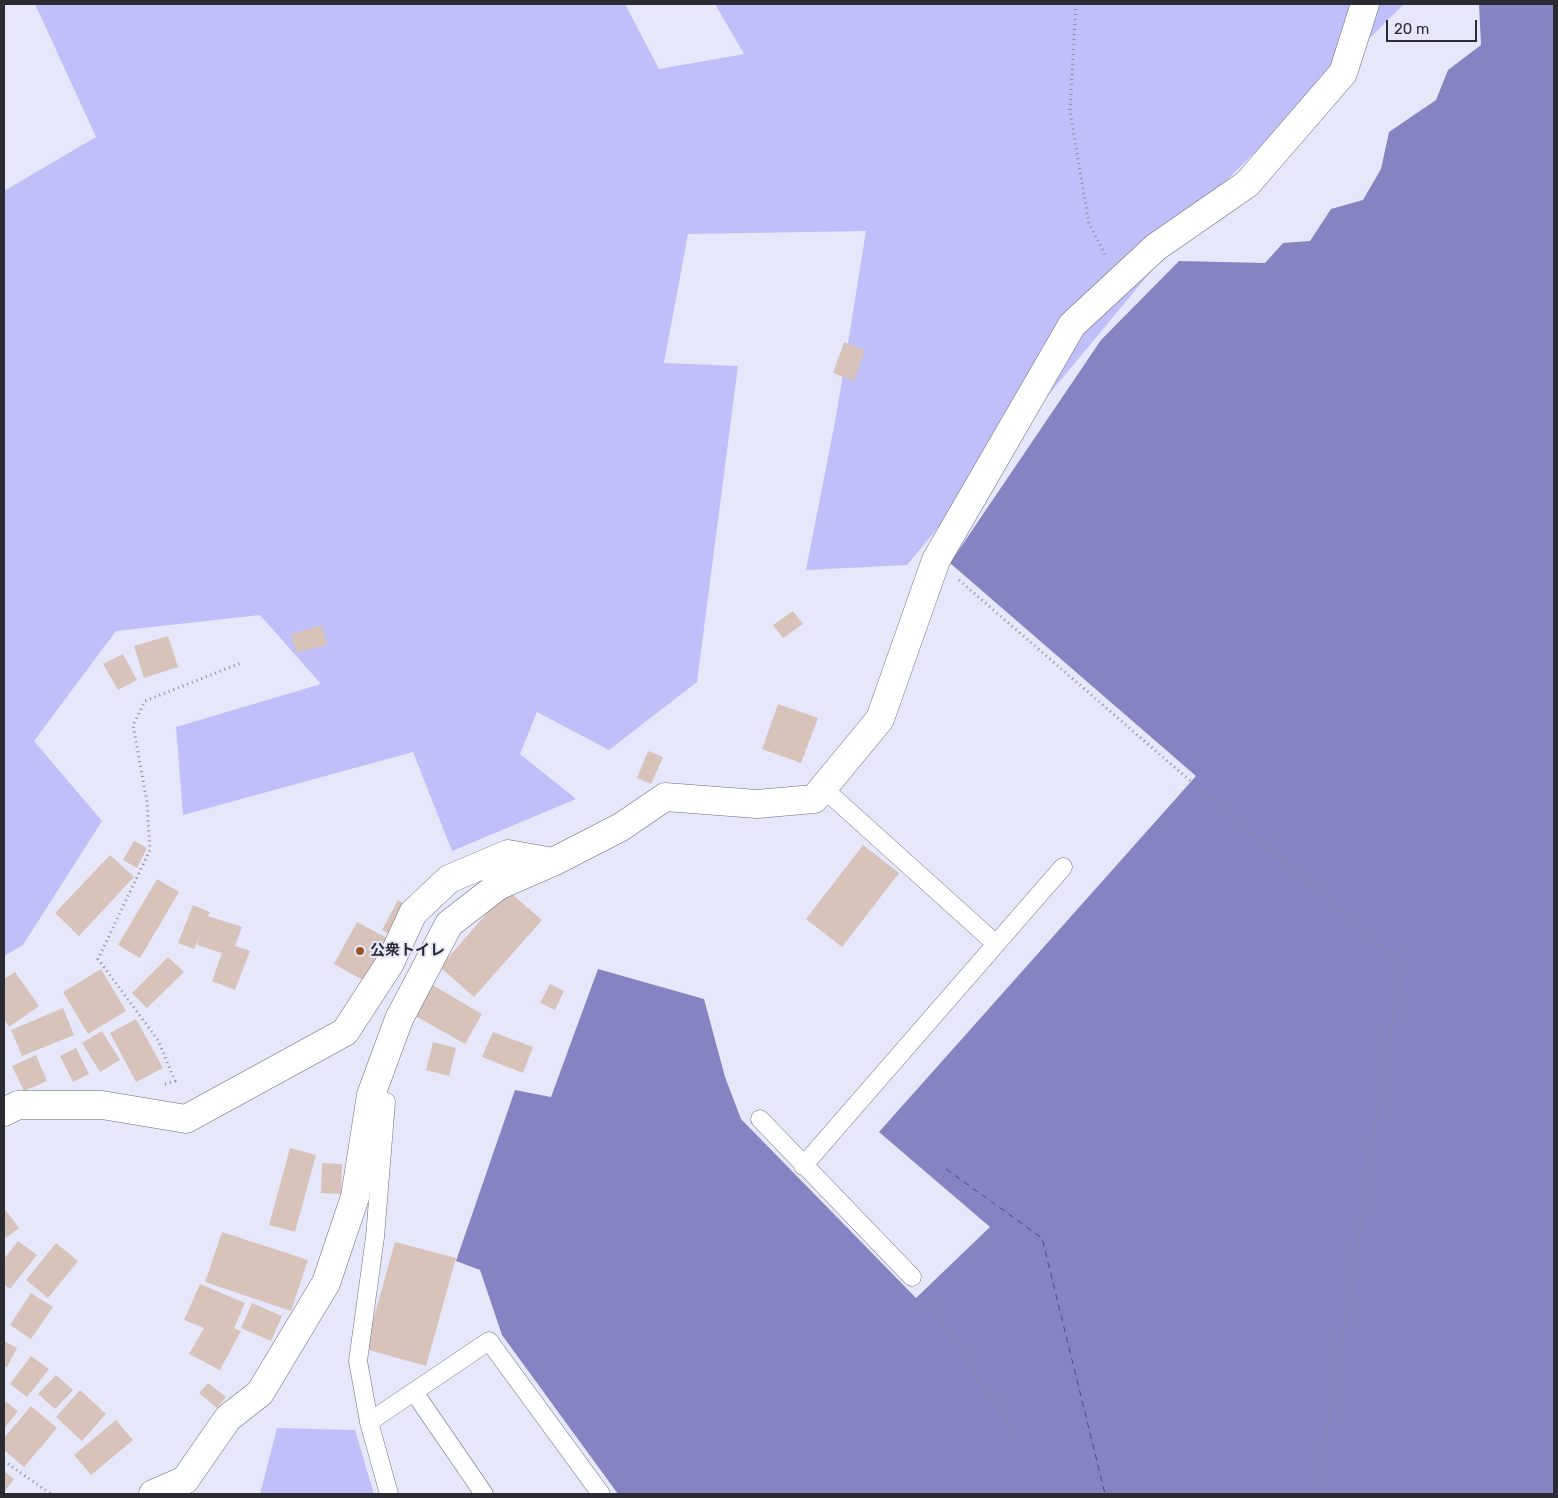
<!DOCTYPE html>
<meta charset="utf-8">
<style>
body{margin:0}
#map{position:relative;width:1558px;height:1498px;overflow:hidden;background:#e7e7fb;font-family:Rubik,sans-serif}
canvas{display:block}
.frame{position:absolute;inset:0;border:5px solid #2b2b33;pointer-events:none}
.scale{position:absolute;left:1386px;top:20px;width:91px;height:22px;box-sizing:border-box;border:2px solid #2b2b33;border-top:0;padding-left:6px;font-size:15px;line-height:18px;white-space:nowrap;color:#2b2b33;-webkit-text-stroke:4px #e7e7fb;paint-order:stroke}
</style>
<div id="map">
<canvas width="1558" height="1498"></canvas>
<div class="frame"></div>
<div class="scale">20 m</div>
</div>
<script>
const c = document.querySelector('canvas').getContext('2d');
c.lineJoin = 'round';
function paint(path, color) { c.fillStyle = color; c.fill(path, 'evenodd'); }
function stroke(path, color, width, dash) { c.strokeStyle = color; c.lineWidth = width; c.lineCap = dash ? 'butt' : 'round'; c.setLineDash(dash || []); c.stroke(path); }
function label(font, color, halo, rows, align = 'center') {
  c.font = font + ' Rubik,"Noto Sans JP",sans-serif'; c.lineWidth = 4; c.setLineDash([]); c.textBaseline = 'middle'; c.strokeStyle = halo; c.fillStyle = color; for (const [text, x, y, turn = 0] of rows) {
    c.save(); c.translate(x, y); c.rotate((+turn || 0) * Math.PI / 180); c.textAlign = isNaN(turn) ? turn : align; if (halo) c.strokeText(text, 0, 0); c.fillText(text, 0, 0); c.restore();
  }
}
const green = new Path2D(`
 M35,4H625L659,69L744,54L715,4H1404L1227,180L907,565L806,570L837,411L866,231L688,234L664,363L738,366L697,682L609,750L537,712L520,754L576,799L452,851L413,752L183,815L176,727L321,684L260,615L116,631L34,741L102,821L23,945L4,956V191L96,137Z
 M277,1428L355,1430L374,1494H260Z`);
const water = new Path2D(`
 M1479,4H1554V1494H618L502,1335L480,1270L456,1261L515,1090L551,1097L598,969L704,999L725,1077L741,1119L916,1298L990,1227L879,1132L1196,776L950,563L1101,340L1179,261L1265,263L1283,243L1310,241L1331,209L1363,200L1381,169L1389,132L1436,100L1448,70L1481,45Z`);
const ferry = new Path2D(`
 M946,1169L1042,1238L1105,1494`);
const building = new Path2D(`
 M844,342L865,350L854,381L833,373Z
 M793,611L803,624L783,638L773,625Z
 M322,625L327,645L296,653L291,634Z
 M168,636L178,667L144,678L134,646Z
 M123,654L137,680L118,690L103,664Z
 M778,704L818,718L801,763L762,749Z
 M648,751L663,757L651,784L637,778Z
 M134,841L147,848L137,868L123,860Z
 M863,845L899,873L842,947L806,919Z
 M110,855L134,877L79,936L55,913Z
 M157,879L179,892L140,958L118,945Z
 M507,890L542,920L474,997L440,967Z
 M398,900L409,907L393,936L382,930Z
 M193,905L210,912L208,916L242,927L235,946L250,951L235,990L212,981L222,953L197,945L201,934L194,949L178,943Z
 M357,922L387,938L363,980L334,964Z
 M168,957L184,972L147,1008L132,993Z
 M101,969L126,1011L88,1034L63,992Z
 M15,972L39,1006L9,1027L4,1019V979Z
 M429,983L482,1014L465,1044L412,1014Z
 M550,984L564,991L555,1010L540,1003Z
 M63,1008L74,1035L22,1056L11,1030Z
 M136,1019L163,1068L136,1082L110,1033Z
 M102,1031L120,1060L100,1072L82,1043Z
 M493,1032L533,1047L523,1073L482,1057Z
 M433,1042L456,1048L449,1076L426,1070Z
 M76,1048L89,1074L73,1082L60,1056Z
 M36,1055L47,1081L24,1091L12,1066Z
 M290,1148L316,1155L295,1232L269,1225Z
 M322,1163L342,1164L341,1194L321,1193Z
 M4,1208L19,1228L4,1239Z
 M222,1232L308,1260L291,1311L205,1282Z
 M18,1241L37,1255L10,1289L4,1284V1259Z
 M395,1242L456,1258L426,1366L365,1349Z
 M56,1243L78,1261L48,1298L26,1280Z
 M200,1284L245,1303L234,1328L241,1331L220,1370L189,1354L204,1328L184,1320Z
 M31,1293L53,1307L31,1339L10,1325Z
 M252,1303L282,1316L271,1341L241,1328Z
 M4,1341L17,1348L7,1367L4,1366Z
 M31,1356L49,1369L27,1397L10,1384Z
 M56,1375L73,1390L55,1409L38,1394Z
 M208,1383L226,1397L217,1408L199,1393Z
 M80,1390L106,1414L82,1441L56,1417Z
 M4,1400L18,1411L4,1429Z
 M31,1406L57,1428L24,1467L4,1450V1438Z
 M116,1420L133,1440L91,1475L74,1455Z
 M4,1471L14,1479L4,1492Z`);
const path = new Path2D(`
 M1076,4L1070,111L1089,224L1105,254
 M959,580L1401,964L1318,1494
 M165,1084L175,1081L158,1040L98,959L150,850L147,802L133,725L145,701L241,663
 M925,1297L1016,1434
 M4,1461L51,1494`);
const service = new Path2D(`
 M823,788L996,944
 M371,1095L386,1102L375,1237L358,1361L369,1422L389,1494
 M760,1119L912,1277
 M803,1166L1063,867
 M414,1392L484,1494
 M369,1422L489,1341L601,1494`);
const minor = new Path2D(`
 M4,1112L18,1105H102L186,1119L345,1032L390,963L413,913L449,879L508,854L553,862
 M153,1494L185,1480L228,1418L260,1393L326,1283L355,1197L371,1095L399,1019L449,924L498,886L553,862L621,827L665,797L757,804L814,799L880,719L936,560L1072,325L1156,247L1247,184L1343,73L1365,4`);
const markers = [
 [360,951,5,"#9a532b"]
];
const poiNames = [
 ["公衆トイレ",370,951]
];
paint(green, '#c0bff9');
paint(water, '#8683c2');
stroke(ferry, '#4c4390', 1, [6, 5]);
paint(building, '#d7c3b9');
stroke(service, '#6c6c7e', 19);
stroke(minor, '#6c6c7e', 29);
stroke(path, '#8a8a99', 3, [1, 4]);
stroke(service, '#fff', 18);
stroke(minor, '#fff', 28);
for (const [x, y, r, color] of markers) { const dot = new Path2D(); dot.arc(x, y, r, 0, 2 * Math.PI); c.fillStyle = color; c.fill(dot); stroke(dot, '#e7e7fb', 2); }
label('bold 15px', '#2b2b33', '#e7e7fb', poiNames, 'left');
</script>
